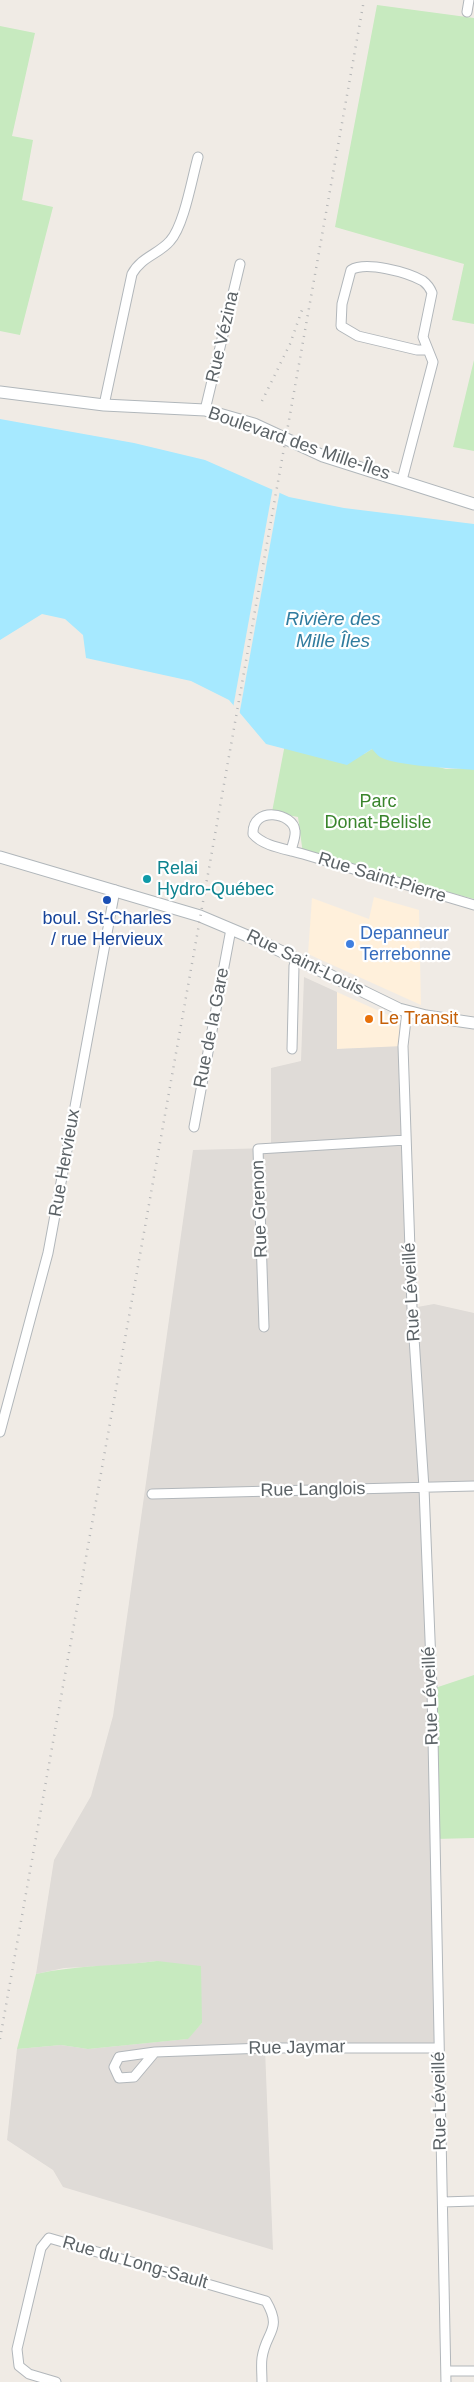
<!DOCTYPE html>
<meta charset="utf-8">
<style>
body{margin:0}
canvas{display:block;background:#f0ebe5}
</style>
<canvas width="474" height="2382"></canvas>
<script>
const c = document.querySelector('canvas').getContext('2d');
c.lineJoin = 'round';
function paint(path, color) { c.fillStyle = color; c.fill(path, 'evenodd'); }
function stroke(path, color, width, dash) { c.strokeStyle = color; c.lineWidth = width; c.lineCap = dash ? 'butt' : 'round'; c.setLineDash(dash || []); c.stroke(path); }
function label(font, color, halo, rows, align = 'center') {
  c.font = font + ' Helvetica,sans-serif'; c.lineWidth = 4.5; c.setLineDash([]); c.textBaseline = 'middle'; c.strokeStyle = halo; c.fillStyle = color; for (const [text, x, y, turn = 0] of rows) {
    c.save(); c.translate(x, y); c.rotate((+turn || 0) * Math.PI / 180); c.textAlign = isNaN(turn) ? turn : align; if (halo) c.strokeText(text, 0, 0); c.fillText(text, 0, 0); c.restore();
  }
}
const commercial = new Path2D(`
 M374,897L419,910L421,1005L308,954L312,898L369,919Z
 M337,992L399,1020V1047L337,1049Z`);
const industrial = new Path2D(`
 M304,977L337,992V1049L403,1046L412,1308L434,1304L474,1313V1486L424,1488L435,2049H265L273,2250L63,2187L53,2170L7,2140L17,2049L61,2045L88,2049L187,2039L202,2023L157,1961L122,1965L64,1968L36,1974L54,1860L91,1796L113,1716L193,1150L271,1148V1068L301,1061Z`);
const green = new Path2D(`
 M377,5L474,18V324L452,320L464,264L335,227Z
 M0,26L35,33L12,136L33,140L22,200L53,207L20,335L0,331Z
 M474,360V451L453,447Z
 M285,744L364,754L372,749L446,769L474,768V899L303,854L298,817L272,812Z
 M474,1675V1838L435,1839L432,1689Z
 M157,1961L201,1966L202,2023L188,2039L88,2049L61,2045L17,2049L36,1974C76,1965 117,1966 157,1961Z`);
const water = new Path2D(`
 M0,419L134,443L205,460L289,497L344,508L474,524V770C455,768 394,766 380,757C377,755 374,751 372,749L347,765L266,744L229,700L191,681L86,658L83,635L65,619L42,614L0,640Z`);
const pier = new Path2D(`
 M273,487L280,490L239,716L233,708Z`);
const street = new Path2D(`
 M467,12L469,0
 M104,405L132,274C141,257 159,254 170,241C184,226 192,178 198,157
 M205,410L240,264
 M402,480L433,362L423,337L432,293C430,288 427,284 423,281C407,272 366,261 351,270L342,304L341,326L358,336L417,350H427
 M291,851C292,845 296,837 295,831C294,813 252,805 253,834C264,847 287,849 303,854L474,905
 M407,1011L403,1046L412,1308L424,1488L432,1689L446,2382
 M292,1049L294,966L297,959
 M194,1127L231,929
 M264,1327L258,1149L406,1140
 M0,1432L48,1253L115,890
 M152,1494L474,1486
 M155,2052L134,2077L119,2078L114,2067L119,2057L155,2052L265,2048H439
 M443,2202L474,2201
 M446,2371H474
 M56,2382L29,2374L19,2366L17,2349L41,2248L49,2238L266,2301C283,2330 266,2331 262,2358C261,2365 262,2374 262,2382`);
const secondary = new Path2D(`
 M0,392L104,405L205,410L254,424L323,456L474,504
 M0,857L200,916L264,943L399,1009L426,1016L474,1023`);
const rail = new Path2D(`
 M262,401L290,344L302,310
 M0,2039L364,0`);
const markers = [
 [147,879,5,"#0f9aa8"],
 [107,900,5,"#1a4fb4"],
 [350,944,5,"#3f7fe0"],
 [369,1019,5,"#e8710a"]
];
const streetNames = [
 ["Rue Vézina",223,337,-77],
 ["Boulevard des Mille-Îles",299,444,19],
 ["Rue Saint-Pierre",382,878,17],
 ["Rue Saint-Louis",305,963,26],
 ["Rue de la Gare",212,1028,-79],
 ["Rue Hervieux",65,1163,-80],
 ["Rue Grenon",260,1209,-92],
 ["Rue Léveillé",412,1292,-93],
 ["Rue Langlois",313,1490,-1],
 ["Rue Léveillé",431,1696,-92],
 ["Rue Jaymar",297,2048,-1],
 ["Rue Léveillé",440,2101,-91],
 ["Rue du Long-Sault",135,2263,16]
];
const parkNames = [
 ["Parc",378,802],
 ["Donat-Belisle",378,823]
];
const cultureNames = [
 ["Relai",157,869],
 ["Hydro-Québec",157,890]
];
const transitNames = [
 ["boul. St-Charles",107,919],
 ["/ rue Hervieux",107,940]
];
const shopNames = [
 ["Depanneur",360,934],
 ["Terrebonne",360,955]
];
const foodNames = [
 ["Le Transit",379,1019]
];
const waterNames = [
 ["Rivière des",333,620],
 ["Mille Îles",333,642]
];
paint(commercial, '#fff0db');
paint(industrial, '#dfdbd7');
paint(green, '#c7eabf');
paint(water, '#a6e9ff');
paint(pier, '#f0ebe5');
stroke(street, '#b2b7bb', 11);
stroke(secondary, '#b1b7bb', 13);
stroke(street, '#fff', 9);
stroke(secondary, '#fff', 11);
stroke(rail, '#b4b5b6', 2.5, [1, 6]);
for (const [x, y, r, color] of markers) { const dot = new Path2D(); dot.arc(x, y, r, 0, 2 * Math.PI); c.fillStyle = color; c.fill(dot); stroke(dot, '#fff', 2); }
label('18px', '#5c6367', '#fff', streetNames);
label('18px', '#3a852d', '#fff', parkNames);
label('18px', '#0d838f', '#fff', cultureNames, 'left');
label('18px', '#164399', '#fff', transitNames);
label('18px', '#366cbe', '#fff', shopNames, 'left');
label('18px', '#c56008', '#fff', foodNames, 'left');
label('italic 19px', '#317c9f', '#fff', waterNames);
</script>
